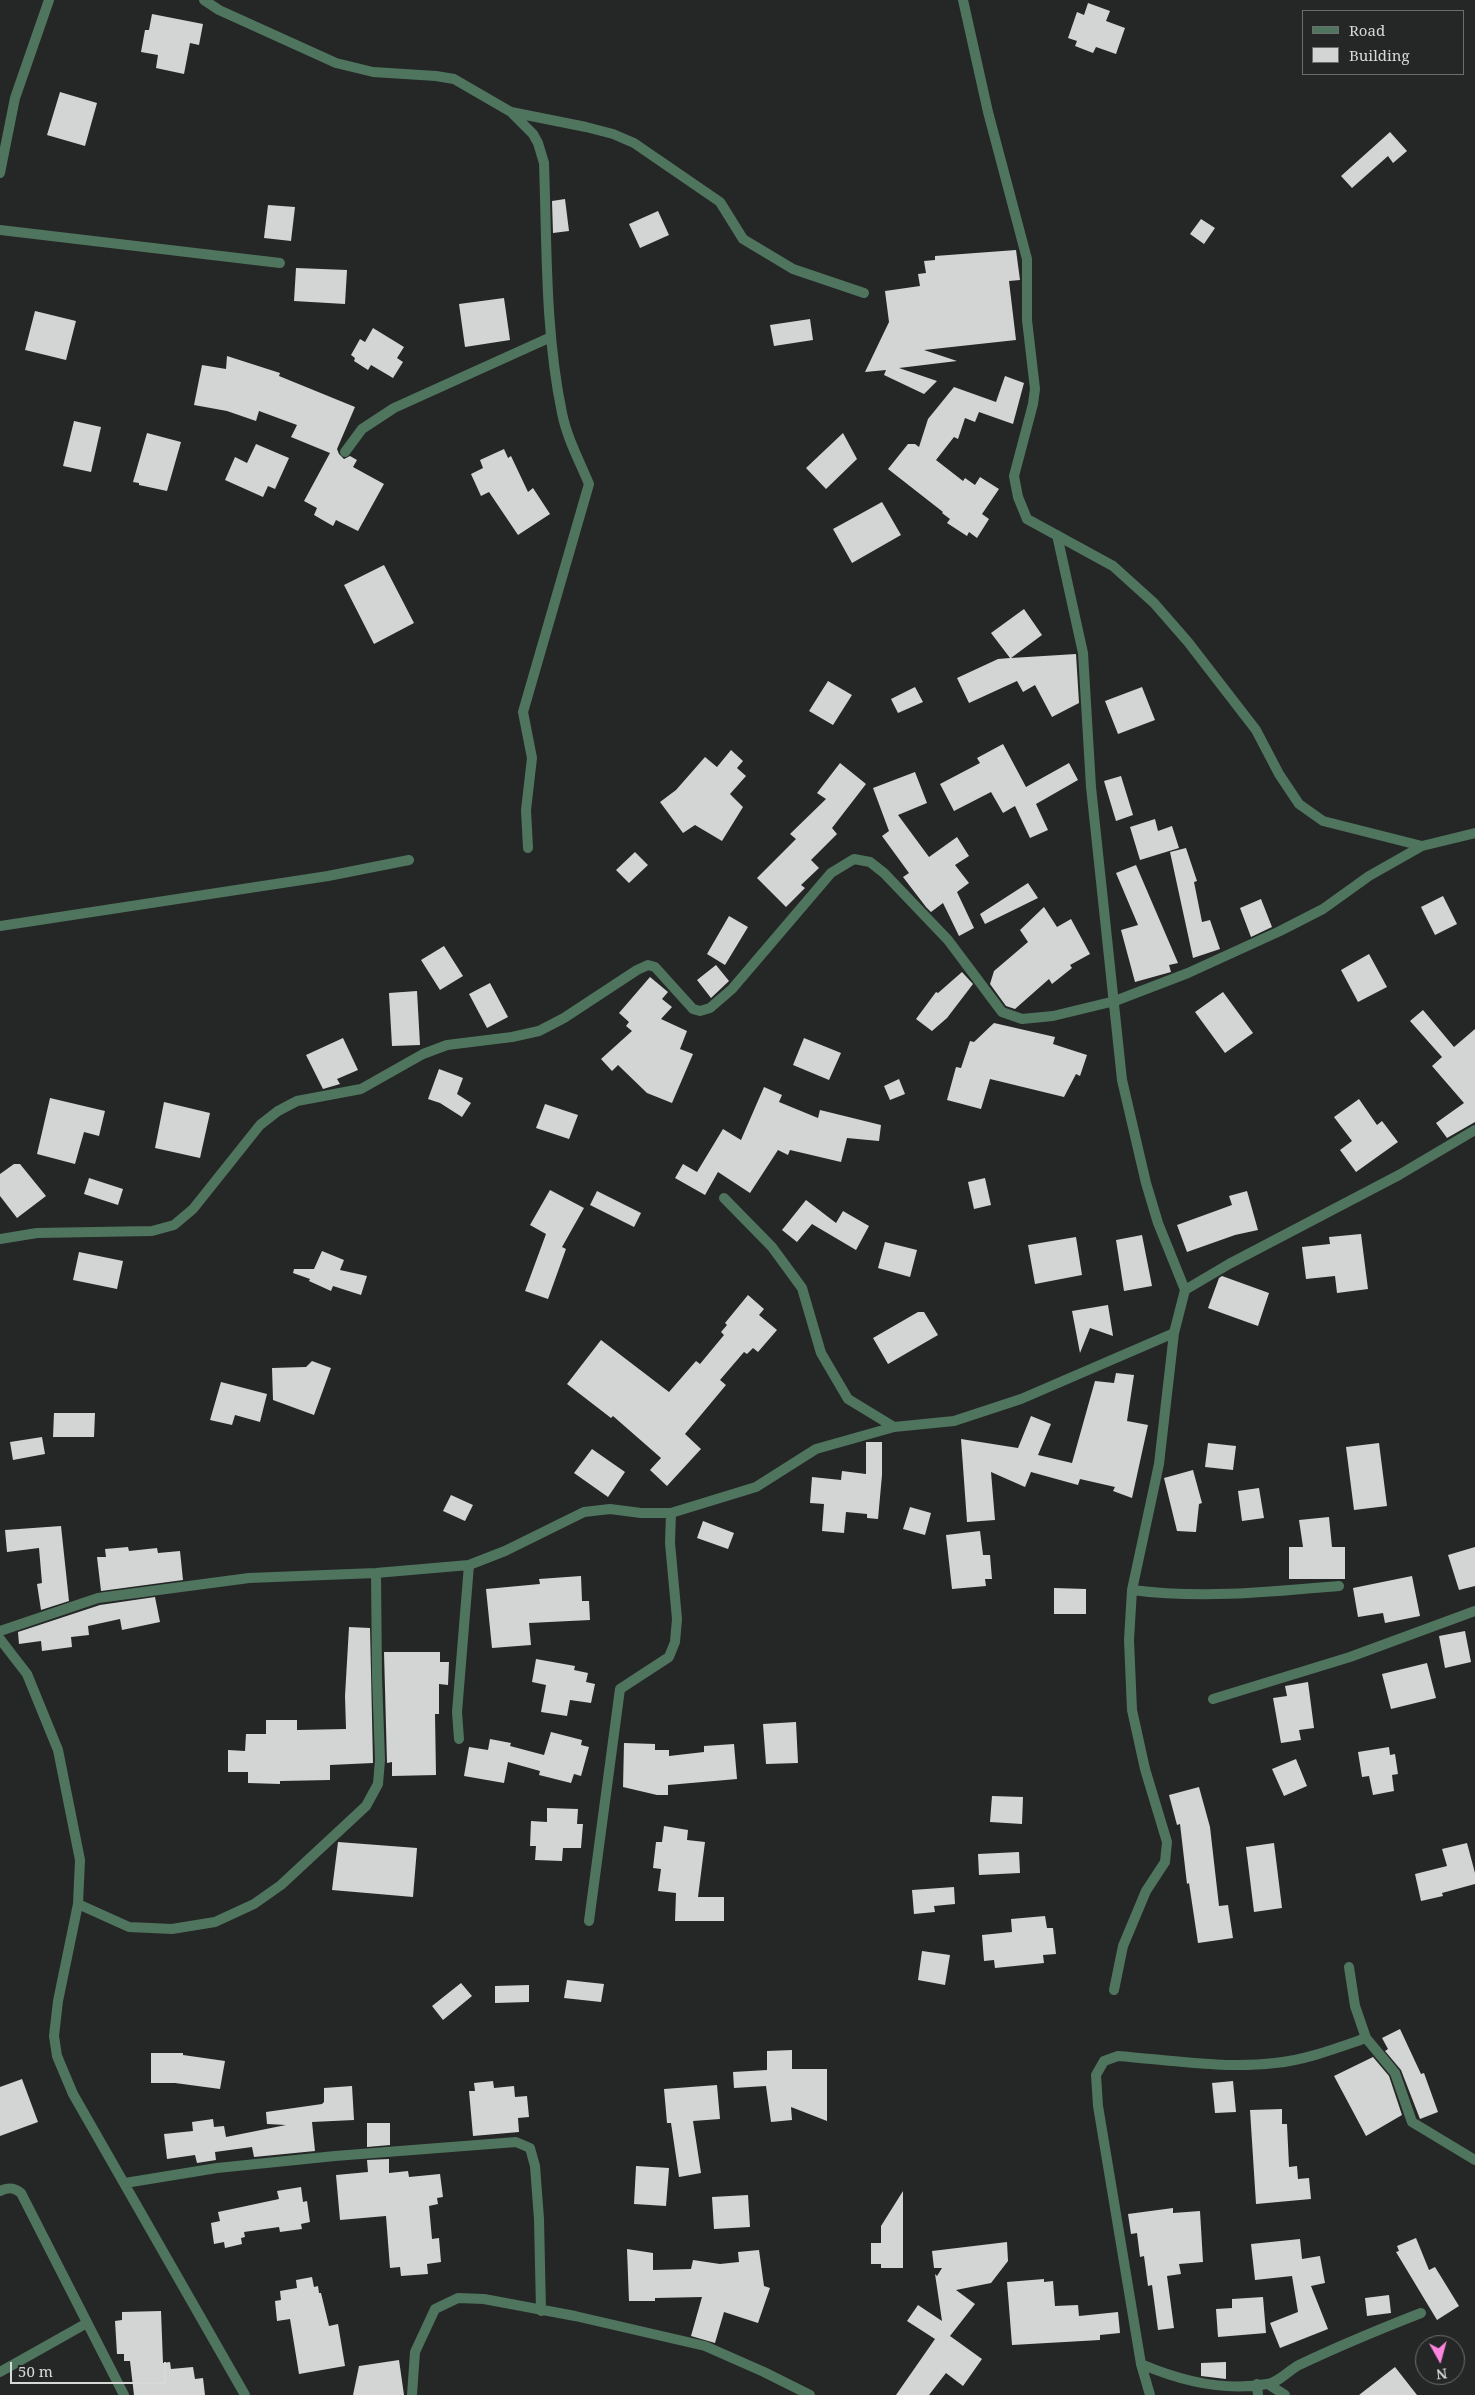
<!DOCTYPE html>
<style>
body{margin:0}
#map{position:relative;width:1475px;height:2395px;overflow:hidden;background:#252726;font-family:"Noto Serif",serif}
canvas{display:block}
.legend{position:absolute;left:1302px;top:10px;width:162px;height:65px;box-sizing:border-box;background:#252726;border:1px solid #6c6e6d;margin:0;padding:6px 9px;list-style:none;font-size:15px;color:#d7d9d8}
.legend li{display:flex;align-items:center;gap:10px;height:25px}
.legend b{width:25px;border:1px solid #6c6e6d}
.north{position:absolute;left:1415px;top:2335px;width:50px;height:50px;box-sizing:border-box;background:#252726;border:1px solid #6c6e6d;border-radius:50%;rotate:173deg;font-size:14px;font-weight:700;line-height:20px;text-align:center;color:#d7d9d8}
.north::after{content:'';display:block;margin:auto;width:18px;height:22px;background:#fe85df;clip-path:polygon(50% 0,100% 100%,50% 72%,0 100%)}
.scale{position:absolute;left:10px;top:2362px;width:156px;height:22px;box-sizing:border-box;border:2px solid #d7d9d8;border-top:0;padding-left:6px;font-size:15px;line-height:18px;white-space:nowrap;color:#d7d9d8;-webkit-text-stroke:4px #252726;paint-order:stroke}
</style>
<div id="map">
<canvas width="1475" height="2395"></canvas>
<ul class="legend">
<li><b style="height:6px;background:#4f755e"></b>Road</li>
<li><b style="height:14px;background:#d2d5d3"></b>Building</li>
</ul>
<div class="north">N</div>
<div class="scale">50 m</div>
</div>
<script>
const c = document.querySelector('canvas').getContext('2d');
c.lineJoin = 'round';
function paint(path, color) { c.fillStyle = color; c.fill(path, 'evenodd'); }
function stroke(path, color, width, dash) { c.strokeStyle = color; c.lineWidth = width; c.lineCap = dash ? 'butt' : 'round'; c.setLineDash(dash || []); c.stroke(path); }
const building = new Path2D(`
 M1088,3L1110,11L1106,21L1125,28L1116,54L1096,47L1093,53L1075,46L1077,41L1068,38L1077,12L1084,15Z
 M152,14L203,24L199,45L190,43L184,74L156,68L158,55L141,52L145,30H149Z
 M60,92L97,103L85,146L47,135Z
 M1390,132L1407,151L1393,163L1388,156L1352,188L1341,176Z
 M565,199L569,231L553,233L552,201Z
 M268,205L295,207L291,241L264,238Z
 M658,211L669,235L640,248L629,224Z
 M1201,219L1215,228L1204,244L1190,234Z
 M1016,250L1020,280L1009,281L1016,340L924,350L957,361L899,368L937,381L924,394L884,375L886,370L865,372L889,322L885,291L920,286L918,274L926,273L924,261L935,260V256Z
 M296,268L347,270L345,304L294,301Z
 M504,298L510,340L465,347L459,304Z
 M35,311L76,321L66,360L25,350Z
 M810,319L813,340L774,346L770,325Z
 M373,328L404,347L397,358L403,362L393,378L371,365L368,370L354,361L355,358L351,355L360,339L365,342Z
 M227,356L280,373L279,376L355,407L337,449L339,454L344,459L350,456L357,460L353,467L384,484L358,531L336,520L333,526L314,515L317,508L304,501L330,453L291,437L297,425L259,411L256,421L227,411L194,405L202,365L226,369Z
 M1005,376L1024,383L1013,424L979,412L975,422L965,418L958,439L954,437L936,460L963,481L965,478L975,485L980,477L999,489L982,514L989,519L977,538L969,532L967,536L947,523L950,519L942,513L943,512L888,469L908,444H915L919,447L928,419L954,387L996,402Z
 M74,421L101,427L91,472L63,466Z
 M147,433L181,442L167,491L139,485V483L133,482Z
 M843,433L857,459L826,489L806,468Z
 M256,444L289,458L275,489L268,486L263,497L225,480L235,457L247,463Z
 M504,449L508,458L511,456L528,492L533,488L550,514L518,535L489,492L481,496L471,474L483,468L480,460Z
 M882,502L901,535L852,563L833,529Z
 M384,565L414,623L374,644L344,585Z
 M1024,609L1042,635L1011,658L1076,654L1079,703L1052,717L1035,685L1023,692L1017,681L969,703L957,678L998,659L1010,658L991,633Z
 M828,681L852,695L833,725L809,711Z
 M915,687L923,702L898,713L891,699Z
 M1142,687L1155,720L1118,734L1105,701Z
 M1003,744L1026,787L1069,763L1078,780L1036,804L1048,830L1030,838L1015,806L1003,813L991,792L954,811L940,784L980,763L977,758Z
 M731,750L743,761L737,768L746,776L730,794L743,807L722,841L695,825L683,833L660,802L676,790L705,757L717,767Z
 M840,763L866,784L832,828L837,834L811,860L819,868L801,885L805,888L786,907L757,878L796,839L790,834L826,799L817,793Z
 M915,772L927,803L898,815L929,857L957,837L969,856L955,865L969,883L957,892L974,928L959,936L943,903L931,912L926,907L903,877L909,873L882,836L889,831L873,788Z
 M1121,776L1133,815L1116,821L1104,781Z
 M1155,819L1158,831L1172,826L1179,848L1140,860L1130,827Z
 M1186,848L1197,881L1194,882L1202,922L1210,920L1220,949L1193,958L1170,852Z
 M635,852L648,865L629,883L616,870Z
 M1136,865L1178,963L1169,965L1171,972L1135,982L1121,930L1138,925L1116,873Z
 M1028,883L1038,898L985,924L980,914Z
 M1443,896L1457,924L1435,935L1421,907Z
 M1261,899L1272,927L1251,937L1240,908Z
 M1044,907L1057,927L1071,919L1090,954L1070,965L1072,968L1052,984L1049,979L1015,1009L1006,1006L990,984L994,971L1028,942L1020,930Z
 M729,916L748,927L725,965L707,954Z
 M444,946L463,976L440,990L421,960Z
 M1369,954L1387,987L1358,1002L1341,970Z
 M716,965L729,981L711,998L697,980Z
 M962,972L973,984L947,1018L932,1031L916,1019L936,992L938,993Z
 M650,977L668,992L662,999L672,1007L661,1019L687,1031L680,1049L693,1054L672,1103L647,1093L618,1065L612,1071L601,1059L632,1031L626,1026L629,1022L619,1013Z
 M490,983L508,1017L487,1028L469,994Z
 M417,991L420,1045L392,1046L389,993Z
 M1223,992L1253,1033L1225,1053L1195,1012Z
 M1423,1010L1454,1047L1475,1029V1122L1447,1138L1436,1123L1464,1103L1432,1066L1442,1057L1410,1021Z
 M994,1023L1055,1037L1053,1044L1087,1055L1080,1076L1076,1074L1064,1097L990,1079L981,1109L947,1100L956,1067L961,1068L970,1041L974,1042Z
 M343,1038L358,1070L337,1079L340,1084L323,1089L306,1055Z
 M804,1038L841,1053L829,1080L793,1065Z
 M439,1069L463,1078L457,1094L471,1103L462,1117L440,1103L428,1099Z
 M899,1079L905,1094L890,1100L884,1086Z
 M764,1087L782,1095L779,1102L818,1118L820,1110L881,1125L879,1141L847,1138L841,1162L790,1150L788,1155L778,1150L750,1193L718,1172L705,1195L675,1178L683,1164L697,1172L723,1129L741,1140Z
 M50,1098L105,1111L99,1136L84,1132L75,1164L37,1154Z
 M1359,1099L1377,1125L1382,1121L1398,1142L1356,1172L1340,1150L1352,1141L1334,1117Z
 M164,1102L210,1113L200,1158L155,1148Z
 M545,1104L578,1115L569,1139L536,1128Z
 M14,1164H20L46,1196L17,1218L0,1196V1174Z
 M89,1178L123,1189L118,1205L84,1194Z
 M985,1178L991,1205L974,1209L968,1182Z
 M550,1190L584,1208L562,1247L566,1249L548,1299L525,1291L546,1234L530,1225Z
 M597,1191L641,1213L634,1227L590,1205Z
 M1247,1191L1258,1230L1235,1235L1187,1252L1177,1225L1232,1205L1229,1196Z
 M806,1200L836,1223L843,1211L869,1226L856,1250L812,1224L797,1242L782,1230Z
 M1361,1234L1368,1289L1337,1293L1335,1276L1306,1279L1302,1247L1330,1244L1329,1237Z
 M1142,1235L1152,1286L1124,1291L1116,1240Z
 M1076,1237L1082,1275L1035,1284L1028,1245Z
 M885,1242L917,1250L910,1277L878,1268Z
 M322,1251L344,1260L340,1270L367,1276L361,1295L333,1286L331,1291L309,1281L310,1279L293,1273L294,1269H314Z
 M79,1252L123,1261L117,1289L73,1280Z
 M1222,1276L1269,1293L1258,1326L1208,1308L1219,1278Z
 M748,1295L764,1309L759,1315L777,1330L758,1352L753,1348L747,1354L744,1352L720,1380L726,1385L685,1434L701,1449L667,1486L650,1470L661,1458L613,1416L611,1418L567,1384L601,1340L669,1392L696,1361L700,1364L724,1335L721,1332L727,1325L725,1323Z
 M1108,1305L1113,1336L1090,1328L1080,1353L1072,1311Z
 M918,1312H924L938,1335L888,1364L873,1338Z
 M312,1361L331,1368L314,1415L273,1400L272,1368L306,1367Z
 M1116,1373L1134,1375L1127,1421L1148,1425L1132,1498L1113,1491L1115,1487L1080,1479L1078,1485L1031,1472L1025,1487L991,1472L995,1520L967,1522L961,1439L1018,1448L1031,1416L1051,1424L1038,1455L1072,1463L1095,1381L1114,1383Z
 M221,1382L267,1394L260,1422L235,1415L232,1425L210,1420Z
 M54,1413H95L94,1437H53Z
 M42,1437L45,1454L13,1460L10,1442Z
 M866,1442H882V1475L878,1519L867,1518V1514L846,1512L844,1533L822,1531L824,1504L810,1503L812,1477L841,1480L842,1471L866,1474Z
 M1208,1443L1236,1446L1233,1470L1205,1467Z
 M1379,1443L1387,1506L1354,1510L1346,1447Z
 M592,1449L625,1472L608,1497L574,1473Z
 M1193,1470L1202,1503L1199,1504L1196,1532L1177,1531L1164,1478Z
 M1259,1488L1264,1518L1242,1521L1238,1491Z
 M451,1495L473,1505L465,1521L443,1511Z
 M910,1507L931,1513L925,1535L903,1529Z
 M1329,1517L1332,1547H1345V1579H1289V1547H1303L1299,1520Z
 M703,1521L734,1533L728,1549L697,1538Z
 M61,1526L69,1601L41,1610L37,1584L42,1583L39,1548L7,1552L5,1530Z
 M980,1531L983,1555H990L992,1579H985L986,1586L952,1589L946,1535Z
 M128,1547L129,1551L157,1548L158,1553L180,1551L183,1580L101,1591L97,1557H106L105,1549Z
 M1475,1547V1586L1459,1590L1448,1555Z
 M581,1576L582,1601H589L590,1620L529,1623L531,1645L492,1648L486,1589L540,1584L539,1579Z
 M1412,1576L1420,1616L1385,1623L1383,1613L1358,1617L1353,1588Z
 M1054,1588L1086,1589V1614H1054Z
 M155,1597L160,1622L122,1630L120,1619L88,1626L89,1635L71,1637L72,1647L42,1651L41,1641L19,1644L18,1632L100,1605Z
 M349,1627L370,1628L373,1763L330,1765V1780L280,1781V1784L248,1783V1772H228V1750L245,1751L246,1734H266V1720H297V1730L346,1729L345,1696Z
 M1465,1631L1471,1662L1445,1668L1439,1636Z
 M384,1652H440V1662H449L448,1685L439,1684V1714H435L436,1775L392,1776V1762L387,1763Z
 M536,1659L575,1666L574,1670L588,1673L586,1682L595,1684L591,1703L570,1700L567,1716L541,1712L546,1685L532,1682Z
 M1427,1663L1436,1698L1391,1709L1382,1674Z
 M1308,1682L1314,1728L1299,1730L1301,1740L1281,1743L1273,1698L1287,1696L1285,1686Z
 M796,1722L798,1763L766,1764L763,1724Z
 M551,1732L582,1740L581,1745L589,1747L581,1776L574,1774L571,1783L539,1775L540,1771L508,1762L504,1783L464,1776L469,1747L488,1750L490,1739L511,1743L510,1746L544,1755Z
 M624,1743L655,1744V1750H669V1756L704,1752V1746L734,1744L737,1779L668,1785V1795H657L623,1787Z
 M1389,1747L1390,1755L1395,1754L1398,1774L1392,1775L1394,1791L1373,1795L1369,1776L1362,1777L1358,1752Z
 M1296,1759L1307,1786L1284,1796L1272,1769Z
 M1199,1787L1210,1827L1219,1906L1228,1905L1233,1938L1198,1943L1189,1883L1187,1884L1180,1824L1177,1825L1169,1795Z
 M992,1796L1023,1797L1022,1824L990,1822Z
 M547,1808L578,1809L577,1824H583L581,1848H563L562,1861L535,1860L536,1846H530L531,1821L547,1822Z
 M664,1826L688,1830L687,1840L705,1842L698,1897H724V1921H675L676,1893L658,1891L661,1869L653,1868L656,1842H662Z
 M338,1842L417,1848L413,1897L332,1890Z
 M1274,1843L1282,1908L1254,1912L1246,1847Z
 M1467,1843L1475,1873V1884L1442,1893L1443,1896L1421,1901L1415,1874L1447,1866L1442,1849Z
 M1019,1852L1020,1873L979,1875L978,1854Z
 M954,1887L955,1904L934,1906L935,1912L914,1914L912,1890Z
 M1045,1916L1047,1928H1053L1056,1954L1043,1955L1044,1963L995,1968L994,1960L984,1961L982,1935L1012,1932L1011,1919Z
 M922,1951L950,1955L945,1985L918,1980Z
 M567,1980L604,1984L601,2002L564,1998Z
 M461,1983L472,1996L443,2020L432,2006Z
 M529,1985V2002L495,2003V1986Z
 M1400,2029L1421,2074L1424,2073L1438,2112L1420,2119L1401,2070L1385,2051L1388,2049L1382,2038Z
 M792,2050V2069H827V2121L791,2107L792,2120L771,2122L766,2086L734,2088L733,2072L767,2070V2051Z
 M151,2053H183V2055L225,2061L220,2089L175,2083H151Z
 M1373,2057L1389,2076L1402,2115L1366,2136L1334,2076Z
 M22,2079L38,2122L0,2136V2087Z
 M493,2081L494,2088L514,2086L515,2097L527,2096L529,2117L518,2118L519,2132L473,2136L469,2091H475L474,2083Z
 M1233,2081L1236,2112L1215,2113L1212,2083Z
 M717,2085L720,2119L693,2121L701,2173L679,2177L671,2123H667L664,2089Z
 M352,2086L354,2120L312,2122L315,2151L254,2157L252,2147L215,2152L216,2160L197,2163L195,2155L167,2159L164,2134L193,2131L192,2122L213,2119L214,2127L224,2126L226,2137L286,2125L267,2124L266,2112L322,2104L324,2102V2088Z
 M1282,2109V2124H1287L1289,2167L1297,2166L1298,2179L1309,2178L1311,2199L1256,2204L1250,2110Z
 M367,2123H390V2145L367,2147Z
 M389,2159V2173L408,2171L409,2177L440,2174L443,2197L437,2198L438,2204L429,2206L432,2239L439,2238L441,2262L427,2264L428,2274L401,2276L400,2267L390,2268L386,2216L340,2220L336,2175L368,2172L367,2160Z
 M636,2166L669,2168L666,2206L634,2204Z
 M301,2187L303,2202L307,2201L310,2222L301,2224L302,2229L280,2232L279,2227L244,2232L245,2237L241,2238L242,2244L225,2248L224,2242L214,2244L211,2223L220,2221L218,2212L279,2199L277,2191Z
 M903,2191V2268H881V2264H871V2243H881V2226Z
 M748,2195L750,2227L714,2229L712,2197Z
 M1173,2208V2213L1200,2211L1203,2262L1179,2264L1181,2274L1167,2276L1174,2328L1158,2330L1152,2285L1148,2286L1144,2256L1140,2257L1137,2233L1131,2234L1128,2214Z
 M1416,2238L1429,2270L1435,2267L1459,2306L1437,2320L1396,2252L1399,2251L1397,2246Z
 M1300,2239L1302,2259L1320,2256L1325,2283L1311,2286L1328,2329L1280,2348L1270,2323L1298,2312L1292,2276L1255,2280L1251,2244Z
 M1007,2242L1008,2261L991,2283L956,2290L975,2304L950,2336L982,2359L963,2386L946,2373L929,2395H896L935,2339L907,2321L918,2305L942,2321L935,2274L937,2276L942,2268H934L932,2251Z
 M627,2249L653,2253V2270L691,2269L693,2260L720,2264L739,2262L738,2252L759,2250L764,2286L770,2288L758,2323L724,2312L715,2343L691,2336L702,2297L655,2298V2301H629Z
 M312,2277L314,2287L318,2286L319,2293H321L329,2326L338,2324L345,2366L299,2374L290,2319L277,2321L275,2301L281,2300L280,2291L297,2288L296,2280Z
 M1044,2279V2282L1053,2281L1055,2306L1078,2305L1079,2316L1118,2312L1120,2333L1100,2335V2340L1012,2345L1007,2282Z
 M1389,2295L1391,2313L1367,2316L1365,2298Z
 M1263,2297L1266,2333L1218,2337L1216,2309L1232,2308V2299Z
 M161,2311L163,2363L170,2362L171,2369L193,2367L195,2379L203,2378L205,2395H134L130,2361H124V2354H117L115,2321L122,2320V2312Z
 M399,2360L404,2395H353L359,2366Z
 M1226,2362V2379L1201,2376V2363Z
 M1395,2367L1417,2395H1359Z`);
const minor = new Path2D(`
 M204,0L219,10L336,63L373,72L436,76L454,79L511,112L533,134L538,143L544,163C547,246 545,332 562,413C567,438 579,460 589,484L523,712L532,758L526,810L528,848
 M963,0L988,112L1027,259V320L1035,389L1033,404L1014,476L1018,497L1027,519L1113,566L1154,603L1188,642L1256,730L1279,774L1299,804L1323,821L1422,846
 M511,112L586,127L613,134L634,143L720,202L743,239L793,269L864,293
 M0,173L15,98L49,0
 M0,230L280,263
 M345,452L362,429L394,408L551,337
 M1057,535L1083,653L1091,787L1122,1080L1146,1183L1158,1223L1185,1290
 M0,926L328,876L409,860
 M724,1198L772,1247L802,1288L821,1353L848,1399L894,1427
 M0,1239L37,1233L152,1231L174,1225L193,1209L260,1125L278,1111L297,1101L361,1089L423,1054L447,1045L512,1037L539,1031L564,1018L637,970L648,965L655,967L693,1009L700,1011L710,1008L732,989L831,873L854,859L870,862L884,873L948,940L1002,1012L1022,1019L1053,1016L1115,1001L1188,973L1280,931L1323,909L1369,876L1422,846L1475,833
 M1132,1590C1201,1599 1270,1592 1339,1586
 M0,1631L98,1598L249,1578L376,1573L469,1565L505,1551L584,1512L610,1509L641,1513H671L756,1487L816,1449L894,1427L954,1421L1021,1399L1174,1333
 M0,1639L27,1674L58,1750L80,1860L78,1904L58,2001L54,2036L57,2056L73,2094L245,2395
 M1213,1699L1350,1657L1475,1611
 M459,1739L457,1712L469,1565
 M78,1904L129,1927L172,1929L215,1922L254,1904L281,1885L366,1806L378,1784L380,1760L377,1677L376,1573
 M589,1921L620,1689L669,1657L675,1642L677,1619L670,1543L671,1513
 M1349,1967L1355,2006L1366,2038L1395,2073L1412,2122L1475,2160
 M1114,1990L1123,1946L1146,1891L1165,1862L1167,1842L1145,1769L1132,1710L1129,1640L1132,1590L1159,1464L1174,1333L1185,1290L1229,1264L1399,1175L1475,1130
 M125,2183L217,2168L335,2156L516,2142L530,2148L535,2166L539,2219L541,2311
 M0,2191C8,2187 14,2187 21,2193L124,2395
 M1141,2364C1181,2381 1224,2392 1267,2384C1278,2383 1289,2370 1299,2365C1339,2346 1380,2329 1421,2313
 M0,2372L87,2323
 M1257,2384L1258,2395
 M1268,2384L1285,2395
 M412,2395L415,2352L435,2309L458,2298L484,2299L575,2316L705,2346L764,2372L810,2395
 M1150,2395L1141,2364L1098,2106L1096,2075L1104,2061L1118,2056C1170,2060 1223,2069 1275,2063C1306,2060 1337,2048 1366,2038`);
paint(building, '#d2d5d3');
stroke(minor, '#4f755e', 10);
</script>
